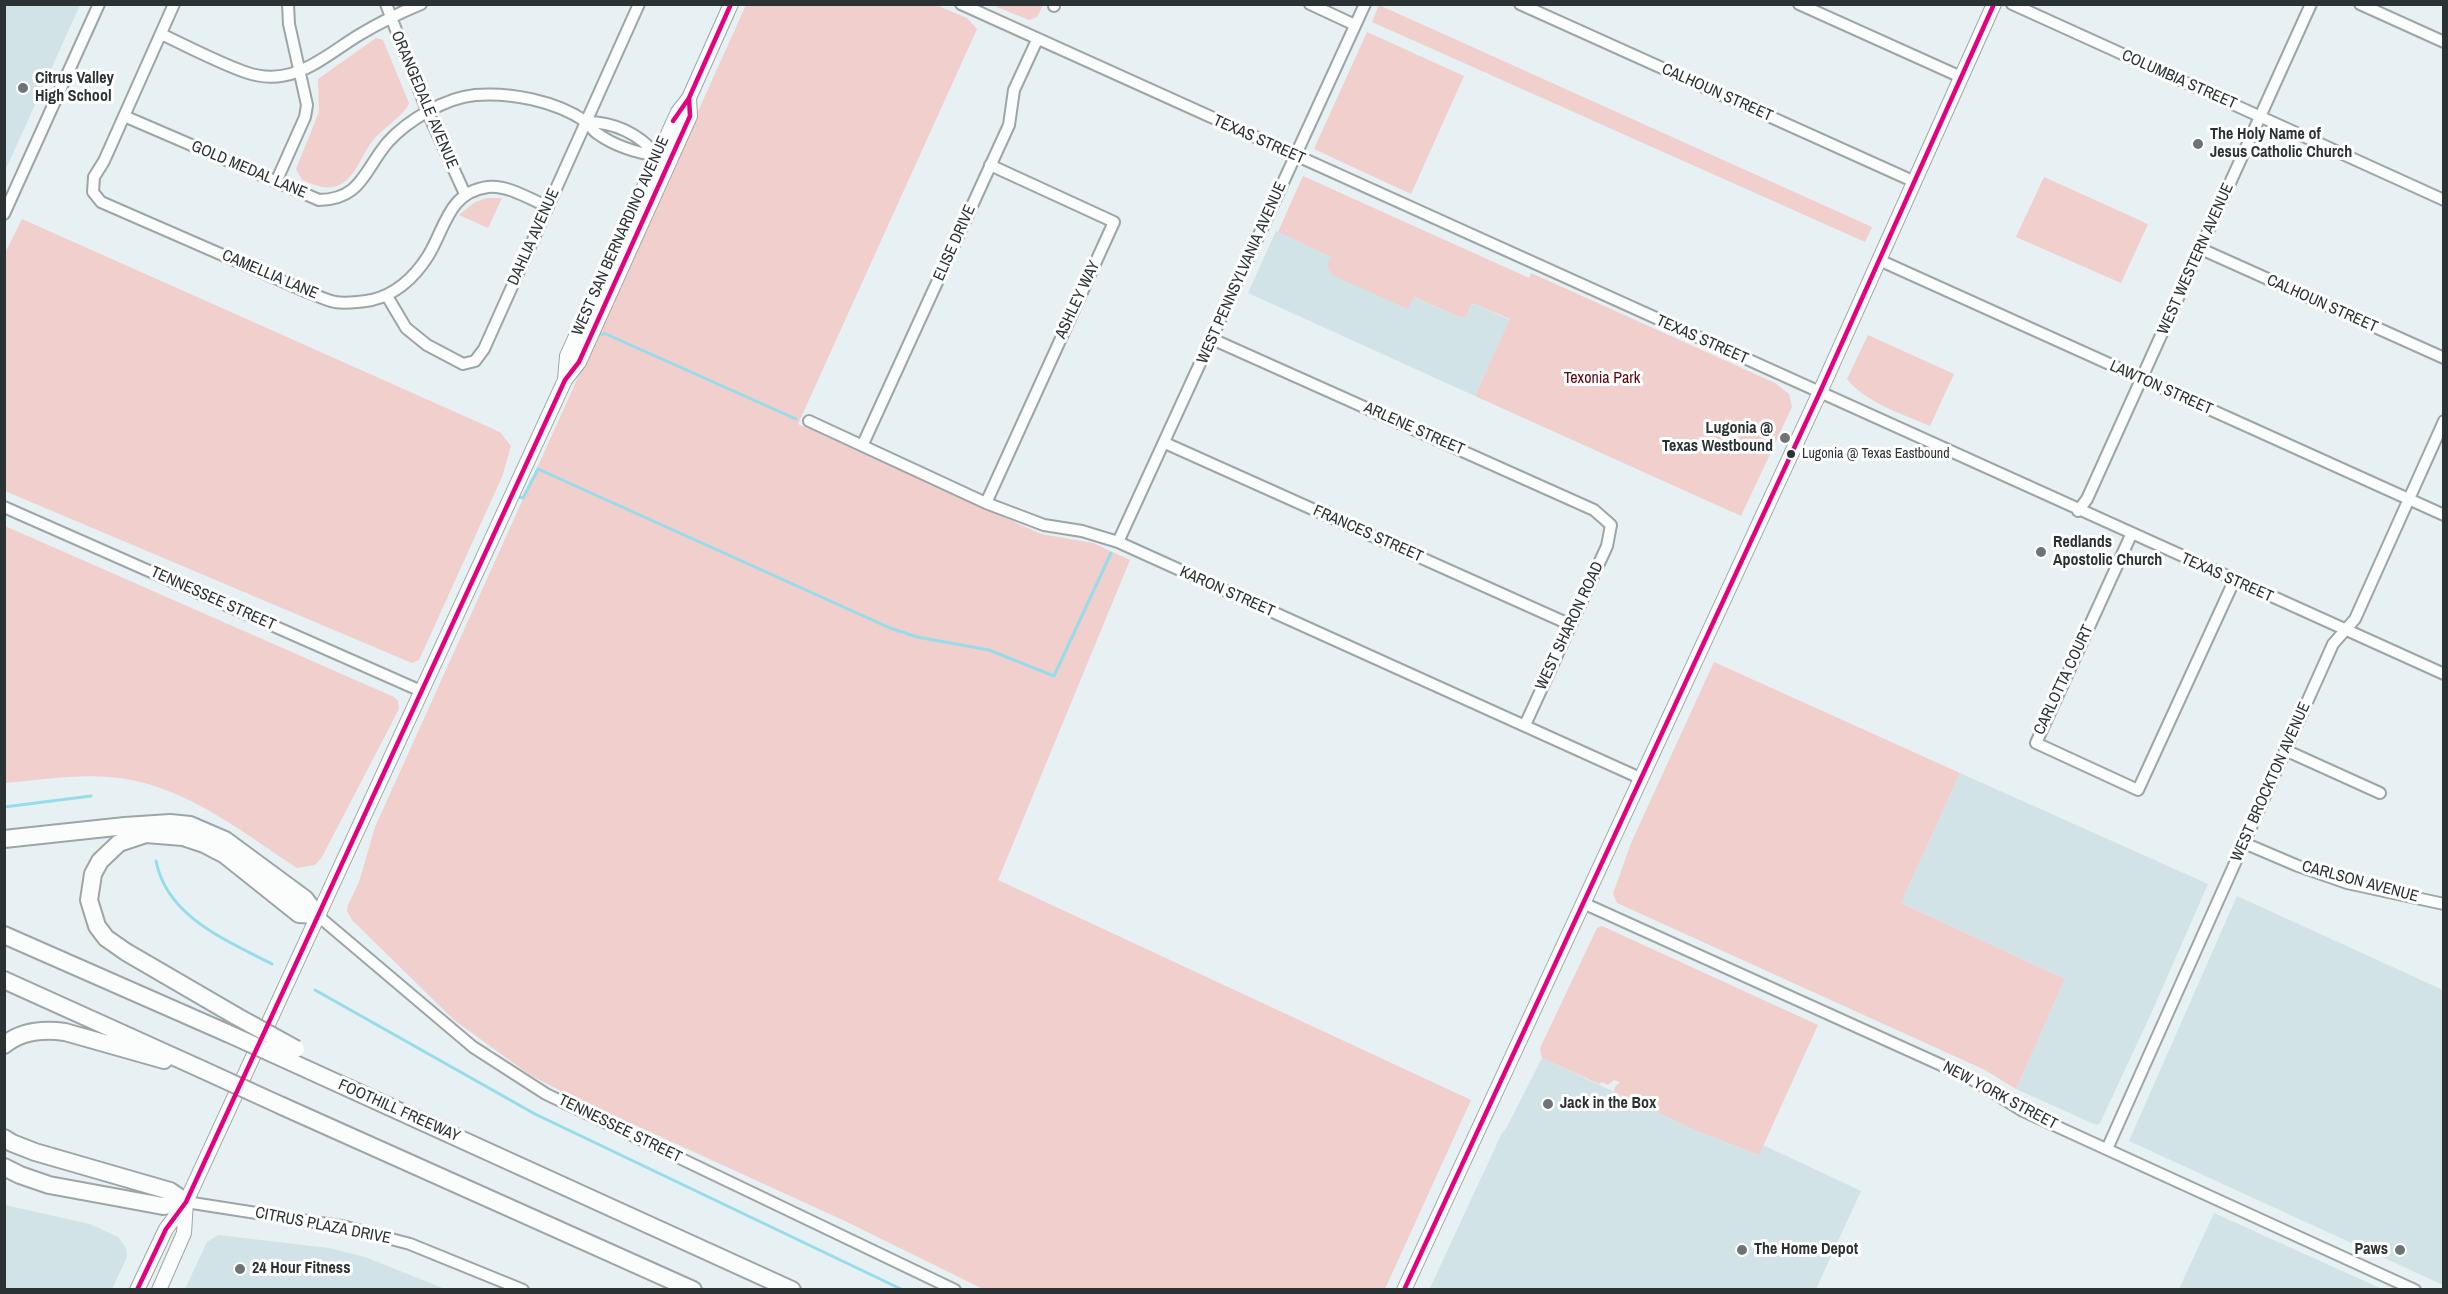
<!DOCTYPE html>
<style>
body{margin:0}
#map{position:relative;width:2448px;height:1294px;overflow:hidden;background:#e7f0f2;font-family:"Archivo Narrow",sans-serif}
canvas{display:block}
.frame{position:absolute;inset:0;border:6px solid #2b3233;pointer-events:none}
</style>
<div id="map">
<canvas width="2448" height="1294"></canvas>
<div class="frame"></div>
</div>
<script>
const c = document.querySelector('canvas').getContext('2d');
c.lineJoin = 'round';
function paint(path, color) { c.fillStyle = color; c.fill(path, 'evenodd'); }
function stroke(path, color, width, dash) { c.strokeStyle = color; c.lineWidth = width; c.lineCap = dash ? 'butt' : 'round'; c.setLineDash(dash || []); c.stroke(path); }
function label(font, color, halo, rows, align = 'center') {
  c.font = font + ' "Archivo Narrow",sans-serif'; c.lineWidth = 6; c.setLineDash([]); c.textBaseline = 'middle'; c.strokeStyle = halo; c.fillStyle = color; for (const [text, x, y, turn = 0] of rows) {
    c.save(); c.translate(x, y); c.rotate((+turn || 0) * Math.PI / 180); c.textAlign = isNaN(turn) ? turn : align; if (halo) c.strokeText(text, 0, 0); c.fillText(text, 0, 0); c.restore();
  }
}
const built = new Path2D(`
 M5,4L80,5L5,171L4,5Z
 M1276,231L1332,257L1408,308L1413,297L1461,318L1467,315L1472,303L1510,320L1475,396L1248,293Z
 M1960,773L2208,884L2150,1016L2100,1123L2096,1125L2016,1089L2065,979L1901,903Z
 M2237,896L2443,990V1285L2129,1141Z
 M1542,1058L1697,1131L1759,1155L1763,1145L1861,1191L1816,1289L1429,1290L1502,1133L1506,1129Z
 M5,1205L90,1224L118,1237L126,1248L127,1257L112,1289H5Z
 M2214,1213L2382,1289H2179Z
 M218,1235L329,1248L365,1257L445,1289H185L207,1242Z`);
const green = new Path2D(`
 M746,5H936L967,18L977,29L798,424L1041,534L1093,543L1130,560L998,880L1471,1100L1385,1289H986L981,1288L845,1221L565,1093L530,1075L454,1020L352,920L347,911L348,905L359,882L375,827Z
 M992,5L1043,4V5L1037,17L1029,20Z
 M1379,5L1872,227L1865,242L1372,22Z
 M1367,32L1464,76L1411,194L1314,149Z
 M376,38L383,40L409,103C406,114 382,129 373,140C362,154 356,177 339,185C326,191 315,185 302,180L296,169L319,112L318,79Z
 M1303,176L1529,278L1531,273L1775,383L1789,394L1792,407L1741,516L1475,396L1510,319L1472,303L1467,315L1461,318L1414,297L1408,309L1332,275L1327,266L1331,257L1278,232Z
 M2044,177L2148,224L2121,283L2016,237Z
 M487,198H502L488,228L459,215L475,202Z
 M22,219L500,432L511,446L502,477L419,660L412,663L5,491V253Z
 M1868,335L1954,374L1930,426C1903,414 1866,403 1847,379Z
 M5,526L394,697L398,701L399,709L322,857L315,865L297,868C239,830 182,783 110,777C75,774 39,780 5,783Z
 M1714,662L1960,773L1901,903L2065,979L2016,1089L1985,1070L1617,903L1613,894L1631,843Z
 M1602,926L1818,1025L1759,1155L1697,1131L1614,1092L1615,1087L1620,1082L1614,1080L1608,1085L1602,1082L1599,1084L1542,1058L1540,1050L1541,1046L1597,928Z`);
const stream = new Path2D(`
 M599,334H606L796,419
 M519,497L523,498L538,469L890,628L917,637L989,650L1054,676L1111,553
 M4,807L91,796
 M156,861C167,917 226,940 272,964
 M315,990L535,1114L903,1290`);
const minor = new Path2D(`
 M174,4L104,161L94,177L93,192L101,202L305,291C314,294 325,300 335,302C347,304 360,302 372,300C397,294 414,278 428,256C445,229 448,192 488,187C508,185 530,199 548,207
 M386,4L428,113L465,194
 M961,4L2444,674
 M1310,4L1355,25
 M1520,4L1915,182
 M1799,4L1961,77
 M2012,4L2444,200
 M2360,4L2444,42
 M1054,6V4
 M161,34C189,47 217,62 245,72C292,89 323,57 359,35C379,23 399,13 421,4
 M124,116L319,200C362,199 364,170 388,142C408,120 445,98 475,95C511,92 555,101 585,121C590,125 593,131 598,134C615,146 638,153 658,156
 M586,122C615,122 639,134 658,156
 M276,182L305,117L307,105L289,24L288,4
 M4,214L99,4
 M2201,249L2444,358
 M1879,260L2444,515
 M387,296L406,328L427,345L463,364L475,361L484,349L639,4
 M1212,339L1594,510L1611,525L1607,546L1525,725
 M809,421L986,503L1044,525L1082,531L1118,542L1640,778
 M1165,443L1571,625
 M863,444L1009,125L1014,90L1037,40
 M986,503L1114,222L990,165
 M4,507L421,691
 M2078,511L2087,499L2311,4
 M2131,535L2036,743L2138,790L2234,581
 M1118,542L1365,4
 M2285,750L2380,793
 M2244,843L2298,866L2347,883L2444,904
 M1583,903L1970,1078L2023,1111L2415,1290
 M317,915L473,1047L546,1094L955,1290
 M2107,1149L2333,644L2355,619L2444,421
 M186,1202L346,1227L410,1244L523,1290`);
const major = new Path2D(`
 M565,380L567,356L678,112L689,98L731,4
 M137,1290L166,1229L186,1202L565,380L579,362L690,116L689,98
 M159,1290L184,1233L186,1202
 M1404,1290L1820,392L1994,4`);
const highway = new Path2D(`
 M4,839L125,826L170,823L190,825L225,840L305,899L317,915
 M4,935L227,1033
 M4,980L201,1069
 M236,1016L126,952L106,938L97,926L89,900L93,874L100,861L119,843L146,834L183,837L204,844L225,855L299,914L317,915
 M4,1045C21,1031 44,1029 65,1032L164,1060
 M291,1062L792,1290
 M282,1106L693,1290
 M4,1138L12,1143L35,1152L170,1191L186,1202
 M4,1167L20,1175L49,1185L109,1196L163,1206L186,1202`);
const highwayBridge = new Path2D(`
 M236,1016L296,1049
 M227,1033L291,1062
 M201,1069L282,1106`);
const bus1 = new Path2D(`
 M673,121L689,98L731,4
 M137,1290L166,1229L186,1202L565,380L579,362L690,116L689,98
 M1404,1290L1820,392L1994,4`);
const markers = [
 [23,88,6,"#6d7476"],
 [2198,144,6,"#6d7476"],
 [1785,438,6,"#6d7476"],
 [1791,454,5,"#2b3233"],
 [2041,552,6,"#6d7476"],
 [1548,1104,6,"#6d7476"],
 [1742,1250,6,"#6d7476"],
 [2400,1250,6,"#6d7476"],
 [240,1269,6,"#6d7476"]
];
const busNames = [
 ["Lugonia @ Texas Eastbound",1802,454]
];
const poiNames = [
 ["Citrus Valley",35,79],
 ["High School",35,97],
 ["The Holy Name of",2210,135],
 ["Jesus Catholic Church",2210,153],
 ["Lugonia @",1773,429,"right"],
 ["Texas Westbound",1773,447,"right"],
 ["Redlands",2053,543],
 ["Apostolic Church",2053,561],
 ["Jack in the Box",1560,1104],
 ["The Home Depot",1754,1250],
 ["Paws",2388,1250,"right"],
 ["24 Hour Fitness",252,1269]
];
const streetNames = [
 ["COLUMBIA STREET",2179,80,24],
 ["CALHOUN STREET",1717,93,24],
 ["ORANGEDALE AVENUE",424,100,67],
 ["TEXAS STREET",1259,140,24],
 ["GOLD MEDAL LANE",249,170,23],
 ["WEST SAN BERNARDINO AVENUE",621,236,-66],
 ["DAHLIA AVENUE",534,237,-66],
 ["ELISE DRIVE",955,243,-66],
 ["WEST WESTERN AVENUE",2196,259,-66],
 ["WEST PENNSYLVANIA AVENUE",1242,273,-66],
 ["CAMELLIA LANE",270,275,23],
 ["ASHLEY WAY",1078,300,-65],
 ["CALHOUN STREET",2322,304,24],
 ["TEXAS STREET",1702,340,24],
 ["LAWTON STREET",2161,388,24],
 ["ARLENE STREET",1414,429,24],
 ["FRANCES STREET",1368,534,24],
 ["TEXAS STREET",2227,578,24],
 ["KARON STREET",1227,592,24],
 ["TENNESSEE STREET",213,599,24],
 ["WEST SHARON ROAD",1570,626,-65],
 ["CARLOTTA COURT",2064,680,-65],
 ["WEST BROCKTON AVENUE",2271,782,-66],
 ["CARLSON AVENUE",2360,882,15],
 ["NEW YORK STREET",2000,1096,28],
 ["FOOTHILL FREEWAY",399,1111,24],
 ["TENNESSEE STREET",620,1129,26],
 ["CITRUS PLAZA DRIVE",323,1226,11]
];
const parkNames = [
 ["Texonia Park",1602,379]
];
paint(built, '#d1e3e7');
paint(green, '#f0cfcd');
stroke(stream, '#96dceb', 3);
stroke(minor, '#9ea5a6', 14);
stroke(major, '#9ea5a6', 16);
stroke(highway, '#9ea5a6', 20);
stroke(minor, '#fbfdfd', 10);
stroke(major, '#fbfdfd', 14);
stroke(highway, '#fbfdfd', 16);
stroke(highwayBridge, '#9ea5a6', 20, []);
stroke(highwayBridge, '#fbfdfd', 16);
stroke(bus1, '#e5007d', 4.5);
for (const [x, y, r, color] of markers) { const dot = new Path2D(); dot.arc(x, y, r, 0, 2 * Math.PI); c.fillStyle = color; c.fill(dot); stroke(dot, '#fff', 2); }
label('14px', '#2b3233', '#fff', busNames, 'left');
label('bold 16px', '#2b3233', '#fff', poiNames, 'left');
label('16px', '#2b3233', '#fff', streetNames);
label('16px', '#60000a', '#fff', parkNames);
</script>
